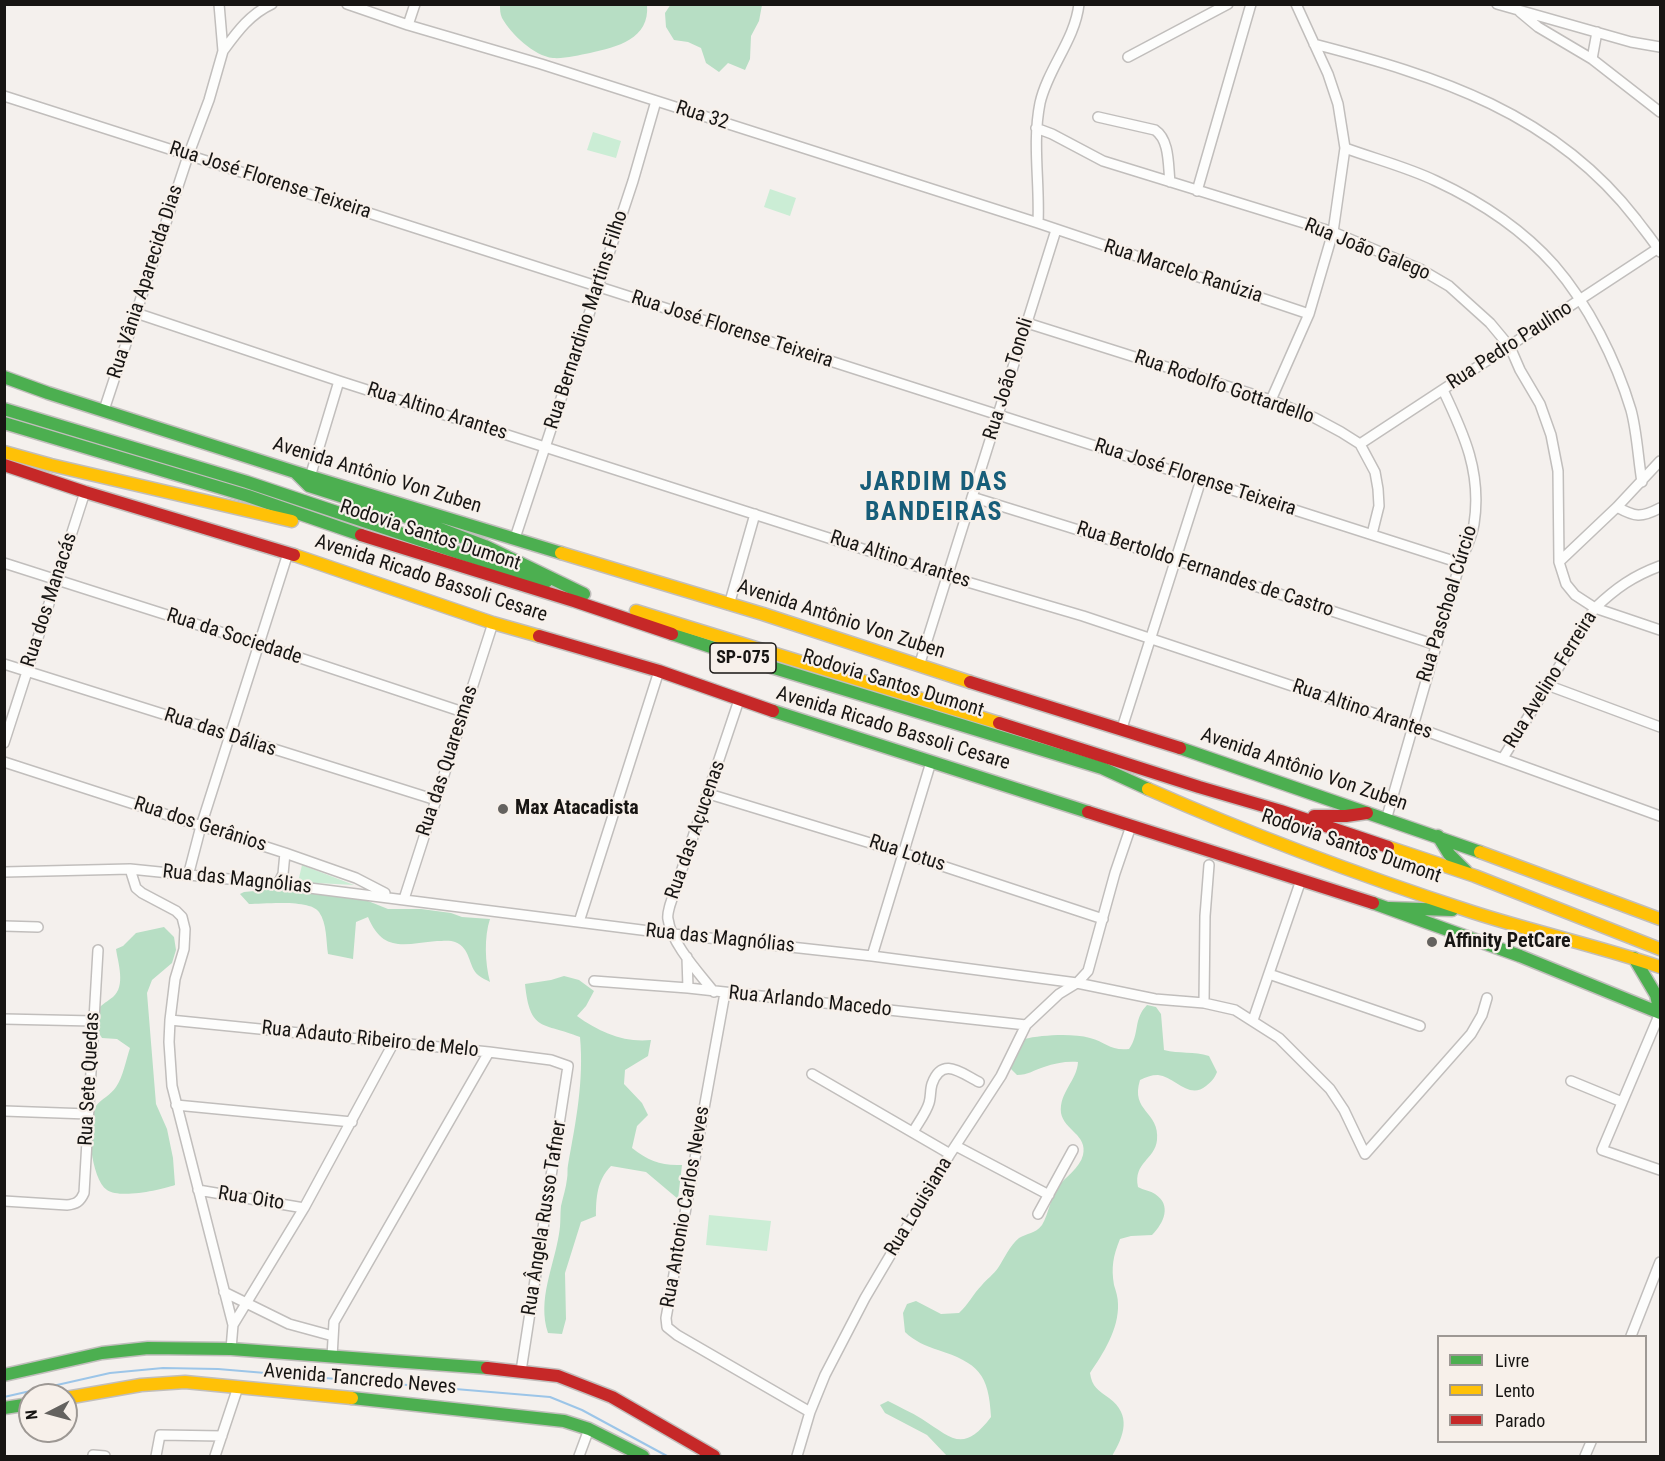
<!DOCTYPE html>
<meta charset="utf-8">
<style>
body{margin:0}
#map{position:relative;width:1665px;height:1461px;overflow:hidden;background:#f4f0ed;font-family:"Roboto Condensed",sans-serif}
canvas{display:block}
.frame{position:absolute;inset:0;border:6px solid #171513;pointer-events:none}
.legend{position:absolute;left:1437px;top:1335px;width:210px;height:108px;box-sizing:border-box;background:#f7f0ea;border:2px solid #9d9894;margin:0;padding:8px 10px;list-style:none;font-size:18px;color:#171513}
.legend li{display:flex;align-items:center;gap:12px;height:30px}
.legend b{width:30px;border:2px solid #9d9894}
.north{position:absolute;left:18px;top:1383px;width:60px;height:60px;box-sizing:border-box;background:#f7f0ea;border:2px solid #9d9894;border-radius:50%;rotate:264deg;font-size:16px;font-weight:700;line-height:24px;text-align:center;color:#171513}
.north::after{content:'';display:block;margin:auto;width:21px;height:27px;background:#64625f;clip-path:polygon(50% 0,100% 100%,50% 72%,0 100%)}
</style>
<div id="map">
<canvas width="1665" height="1461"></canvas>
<div class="frame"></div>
<ul class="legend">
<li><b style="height:8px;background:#4caf50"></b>Livre</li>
<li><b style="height:8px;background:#ffc107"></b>Lento</li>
<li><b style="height:8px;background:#c62828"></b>Parado</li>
</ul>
<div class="north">N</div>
</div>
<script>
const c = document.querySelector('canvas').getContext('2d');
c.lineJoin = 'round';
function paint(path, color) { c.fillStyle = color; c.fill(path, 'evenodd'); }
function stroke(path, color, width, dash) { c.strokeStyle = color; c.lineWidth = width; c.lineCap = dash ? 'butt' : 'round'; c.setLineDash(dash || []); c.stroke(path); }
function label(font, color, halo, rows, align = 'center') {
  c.font = font + ' "Roboto Condensed",sans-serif'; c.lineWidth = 4.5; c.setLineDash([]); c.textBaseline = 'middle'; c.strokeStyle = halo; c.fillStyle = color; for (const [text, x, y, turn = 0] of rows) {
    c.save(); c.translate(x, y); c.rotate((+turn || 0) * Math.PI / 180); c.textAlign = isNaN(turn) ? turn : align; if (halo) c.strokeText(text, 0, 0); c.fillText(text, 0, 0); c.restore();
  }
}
const green = new Path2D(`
 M593,132L621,141L616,158L587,150Z
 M770,189L796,198L790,216L764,207Z
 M302,865L354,885L298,882Z
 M709,1215L771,1221L767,1251L706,1245Z`);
const forest = new Path2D(`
 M671,4L762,5L759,21L751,36L750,59L745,70L728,63L719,72L706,63L701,48L688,42L674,40L666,27L665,13Z
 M500,5H647C650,39 617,47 590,53C579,55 564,59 553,58C534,56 511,34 502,18C500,14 500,9 500,5Z
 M287,888L363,899L388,909H421L451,913L462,917L490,919C484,937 485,963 490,982C487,980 481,978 478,975C468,966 471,948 455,942C451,940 442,941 437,941C404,944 383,953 368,917L356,922L353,959L328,954C326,941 327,923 319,912C310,899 264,904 249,904L240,894L244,892Z
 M164,927L174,937L176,950L172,963L152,980L147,993L156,1104L167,1129L173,1158L175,1185C161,1190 120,1199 107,1190C91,1179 85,1122 96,1106C101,1099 111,1095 116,1087C123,1077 126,1060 130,1048L117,1039L102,1038L95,1027L94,1013C101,1005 105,1003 113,997C126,986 118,963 116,949L123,946L136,933Z
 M564,976L579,980L594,991L586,1006L577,1016C599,1032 624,1043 651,1040L648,1056L625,1070L624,1084L642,1103L648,1115L637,1126L632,1148C649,1161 661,1166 682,1165L678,1199L646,1172L611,1166C597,1180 596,1198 596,1216L581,1222L565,1273L566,1319L562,1334L548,1333C537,1300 554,1266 559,1234C561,1224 560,1215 561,1206C563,1197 566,1188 567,1179C568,1174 567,1169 568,1165C576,1121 584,1081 580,1037C543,1022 530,1033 525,984L551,980Z
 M1147,1005L1156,1007L1161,1014L1164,1050C1179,1054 1194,1051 1209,1056L1217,1072C1214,1079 1212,1081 1206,1086C1189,1100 1175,1077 1158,1075C1151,1075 1146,1077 1140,1080C1130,1112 1160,1111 1157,1140C1155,1160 1133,1162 1138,1187C1143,1190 1151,1191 1155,1194C1172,1205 1164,1223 1152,1235L1131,1236L1120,1239C1113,1256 1111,1268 1114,1285C1116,1291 1118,1298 1118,1304C1119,1329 1103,1354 1090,1373C1092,1387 1098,1390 1109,1398C1132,1415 1124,1436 1112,1456H947L927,1435L885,1413L880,1405L888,1401C899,1407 911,1412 922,1419C952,1438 963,1454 991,1417C989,1374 978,1363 938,1350C926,1346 914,1341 905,1332L903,1313L907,1304L916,1301L941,1314L959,1313C968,1305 973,1294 982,1285C987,1279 993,1275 998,1268C1004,1259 1010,1245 1019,1238C1027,1233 1035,1234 1042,1225C1049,1213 1050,1199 1058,1187C1065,1177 1080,1168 1083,1155C1088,1135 1064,1130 1061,1113C1059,1092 1077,1081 1078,1062C1067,1061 1055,1063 1044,1067C1034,1070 1028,1075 1017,1075L1010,1068V1053L1024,1039C1042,1035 1072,1033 1090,1038C1106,1042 1110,1051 1129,1049C1140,1034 1133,1019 1147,1005Z`);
const stream = new Path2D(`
 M4,1397L110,1373L163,1368L218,1369L550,1397L582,1410L667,1456`);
const street = new Path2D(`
 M219,4L223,51C237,32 250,14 272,4
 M347,4L408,25L541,64L1038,223L1309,314
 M1497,4L1631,42L1660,47
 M1520,12L1538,27L1592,59L1660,112
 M408,25L415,4
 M1314,44C1438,76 1554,113 1636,219C1644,230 1653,240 1660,252
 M1128,57L1228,4
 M1592,59L1597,32
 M4,96L1460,563
 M1098,117L1155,130C1170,140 1168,166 1170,182
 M1036,128L1052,134L1103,161L1333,232L1420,269L1449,286L1490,323L1510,347L1520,370L1540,404L1551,435L1558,471L1559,562L1566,584L1575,595L1595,608L1660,630
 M1345,148C1375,159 1407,167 1436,181C1479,201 1522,229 1554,265C1588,304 1616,360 1631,410C1637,432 1638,458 1642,482
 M1197,191L1251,4
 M1038,223C1040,183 1032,143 1040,103C1048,68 1075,40 1079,4
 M136,313L339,381L947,576L1083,616L1412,726L1660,816
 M1027,323L1271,400L1315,418L1341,432L1360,444L1375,472L1378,489L1379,506L1372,534
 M1271,400L1309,314L1333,232L1345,148L1338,104L1328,74L1296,4
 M104,410L188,156L209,100L223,51
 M1360,444L1660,247
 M310,477L339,381
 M972,497L1175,560L1436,645
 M1617,507C1635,517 1641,518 1660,508
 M515,538L633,181L656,101
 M1559,562L1617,507L1660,461
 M4,563L258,644L463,712
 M729,605L755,514
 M4,664L436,800
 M919,666L1056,230
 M1547,685L1660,727
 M1122,728L1201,480
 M4,743L85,492
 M1503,758L1595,608C1616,588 1633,576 1660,566
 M4,762L285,853L356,878L385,893
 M709,794L903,853L1103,919
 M1386,820L1460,563C1465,551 1472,537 1474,524C1482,473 1464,434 1443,390
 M130,869L136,888L142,893L176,911L182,917L185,929L184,949L175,979L170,1020L169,1042L172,1086L233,1325L231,1349
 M4,872L130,869L278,884L673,934L872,956L1077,983L1155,999L1204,1003L1235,1010L1279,1038L1330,1089L1344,1110L1365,1154L1471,1034L1482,1015L1487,998
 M188,876L201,826L288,553
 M278,884L283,874L285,853
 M404,899L493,623
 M579,922L659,671
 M4,926L38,927
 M872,956L931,762
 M687,957L688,988
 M1269,974L1420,1026
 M594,981L688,988L1026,1025
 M714,992C699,973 671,943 668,919C667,915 669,909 670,905L739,700
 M725,993L666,1318L667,1327L677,1335L810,1412
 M1204,1003L1205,916L1209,865
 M1660,1013L1602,1150L1660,1170
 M4,1019L93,1021
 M170,1020L489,1052L551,1060L568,1066L521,1371
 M1253,1020L1301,880
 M812,1074L950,1154
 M1571,1081L1622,1102
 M176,1105L352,1122
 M4,1111L88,1114
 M913,1132C918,1123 926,1113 929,1103C931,1097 930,1090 932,1084C942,1056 961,1073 979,1082
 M956,1146L1049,1195
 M198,1190L304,1208
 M4,1201L67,1205C76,1204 80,1202 84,1193L98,950
 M1038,1214L1073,1150
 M224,1292L289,1324L333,1336
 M233,1325L304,1208L394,1042
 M1631,1336L1660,1262
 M332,1357L334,1322L489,1052
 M93,1455L105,1456
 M156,1456L160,1435L222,1436
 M215,1456L238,1387
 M579,1456L589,1429
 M797,1456L810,1412L825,1375L865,1298L950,1154L1001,1076L1026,1025L1059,994L1077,983L1088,971L1115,873L1131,826
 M1585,1456L1591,1442`);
const fast = new Path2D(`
 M4,377L48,393L295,472L561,553
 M4,409L247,482L546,582
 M4,423L248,496L361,535
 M295,472L309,486L425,523L485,546L584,594
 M672,634L771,667L1102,768L1148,789
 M773,711L1088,812
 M1180,748L1480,852
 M1438,836L1449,854L1466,871
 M1373,903L1520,956L1660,1013
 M1389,908L1452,910
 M1634,958L1656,995L1660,1013
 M4,1375L102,1353L148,1348L231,1349L487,1368
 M352,1398L564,1421L589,1429L643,1456
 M4,1408L30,1404`);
const slow = new Path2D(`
 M4,452L51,465L292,521
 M561,553L763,614L970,682
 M294,555L493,623L539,636
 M636,611L999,723
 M1148,789C1254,836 1362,876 1472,912C1534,932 1598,946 1660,967
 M1388,847L1475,876L1660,949
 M1480,852L1660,919
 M66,1398L141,1385L185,1382L352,1398`);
const jam = new Path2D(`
 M4,465L85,492L294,555
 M361,535L574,601L672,634
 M539,636L659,671L773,711
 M970,682L1180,748
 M999,723L1199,787L1281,811L1388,847
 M1088,812L1373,903
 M1314,816H1346L1367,813
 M487,1368L558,1376L612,1397L714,1456`);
const markers = [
 [503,809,6,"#64625f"],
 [1432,942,6,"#64625f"]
];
const shields = [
 [743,658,66]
];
const shieldNames = [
 ["SP-075",743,658]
];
const streetNames = [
 ["Rua 32",702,116,18],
 ["Rua José Florense Teixeira",270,181,18],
 ["Rua João Galego",1367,250,22],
 ["Rua Marcelo Ranúzia",1183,272,18],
 ["Rua Vânia Aparecida Dias",146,282,-72],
 ["Rua Bernardino Martins Filho",587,320,-72],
 ["Rua José Florense Teixeira",732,330,18],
 ["Rua Pedro Paulino",1510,346,-33],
 ["Rua João Tonoli",1009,379,-73],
 ["Rua Rodolfo Gottardello",1224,388,19],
 ["Rua Altino Arantes",437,412,18],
 ["Avenida Antônio Von Zuben",377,476,17],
 ["Rua José Florense Teixeira",1195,478,18],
 ["Rodovia Santos Dumont",430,536,18],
 ["Rua Altino Arantes",900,560,18],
 ["Rua Bertoldo Fernandes de Castro",1205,570,18],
 ["Avenida Ricado Bassoli Cesare",431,579,18],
 ["Rua dos Manacás",50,600,-72],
 ["Rua Paschoal Cúrcio",1448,604,-73],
 ["Avenida Antônio Von Zuben",841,620,18],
 ["Rua da Sociedade",234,637,18],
 ["Rua Avelino Ferreira",1551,680,-58],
 ["Rodovia Santos Dumont",893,684,17],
 ["Rua Altino Arantes",1362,710,19],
 ["Avenida Ricado Bassoli Cesare",893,729,17],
 ["Rua das Dálias",220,733,18],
 ["Rua das Quaresmas",448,761,-72],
 ["Avenida Antônio Von Zuben",1304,770,19],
 ["Rua dos Gerânios",200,825,18],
 ["Rua das Açucenas",696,830,-71],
 ["Rodovia Santos Dumont",1351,847,19],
 ["Rua Lotus",907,854,18],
 ["Rua das Magnólias",237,880,6],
 ["Rua das Magnólias",720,939,6],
 ["Rua Arlando Macedo",810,1002,6],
 ["Rua Adauto Ribeiro de Melo",370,1040,6],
 ["Rua Sete Quedas",90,1079,-87],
 ["Rua Oito",251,1199,9],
 ["Rua Antonio Carlos Neves",686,1207,-80],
 ["Rua Louisiana",919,1207,-59],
 ["Rua Ângela Russo Tafner",545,1218,-81],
 ["Avenida Tancredo Neves",360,1380,5]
];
const poiNames = [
 ["Max Atacadista",515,809],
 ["Affinity PetCare",1444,942]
];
const districtNames = [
 ["JARDIM DAS",934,483],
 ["BANDEIRAS",934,513]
];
paint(green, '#cbedd5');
paint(forest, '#b7dec4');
stroke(stream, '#9cc5e8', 2);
stroke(street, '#c1bebc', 12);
stroke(fast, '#c1bebc', 15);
stroke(slow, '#c1bebc', 15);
stroke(jam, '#c1bebc', 15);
stroke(street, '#fdfdfc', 9);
stroke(fast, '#4caf50', 12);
stroke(slow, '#ffc107', 12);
stroke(jam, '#c62828', 12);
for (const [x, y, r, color] of markers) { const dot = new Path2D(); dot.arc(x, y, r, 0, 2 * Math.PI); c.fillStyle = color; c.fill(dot); stroke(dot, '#f7f0ea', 2); }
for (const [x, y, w] of shields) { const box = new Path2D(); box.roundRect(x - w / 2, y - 15, w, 30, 4.5); c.fillStyle = '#f7f0ea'; c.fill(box); stroke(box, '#171513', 1.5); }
label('bold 18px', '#171513', null, shieldNames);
label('20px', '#171513', '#f7f0ea', streetNames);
label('bold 20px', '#171513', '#f7f0ea', poiNames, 'left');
c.letterSpacing = '1.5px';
label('bold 26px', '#175d79', '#f7f0ea', districtNames);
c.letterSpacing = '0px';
</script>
